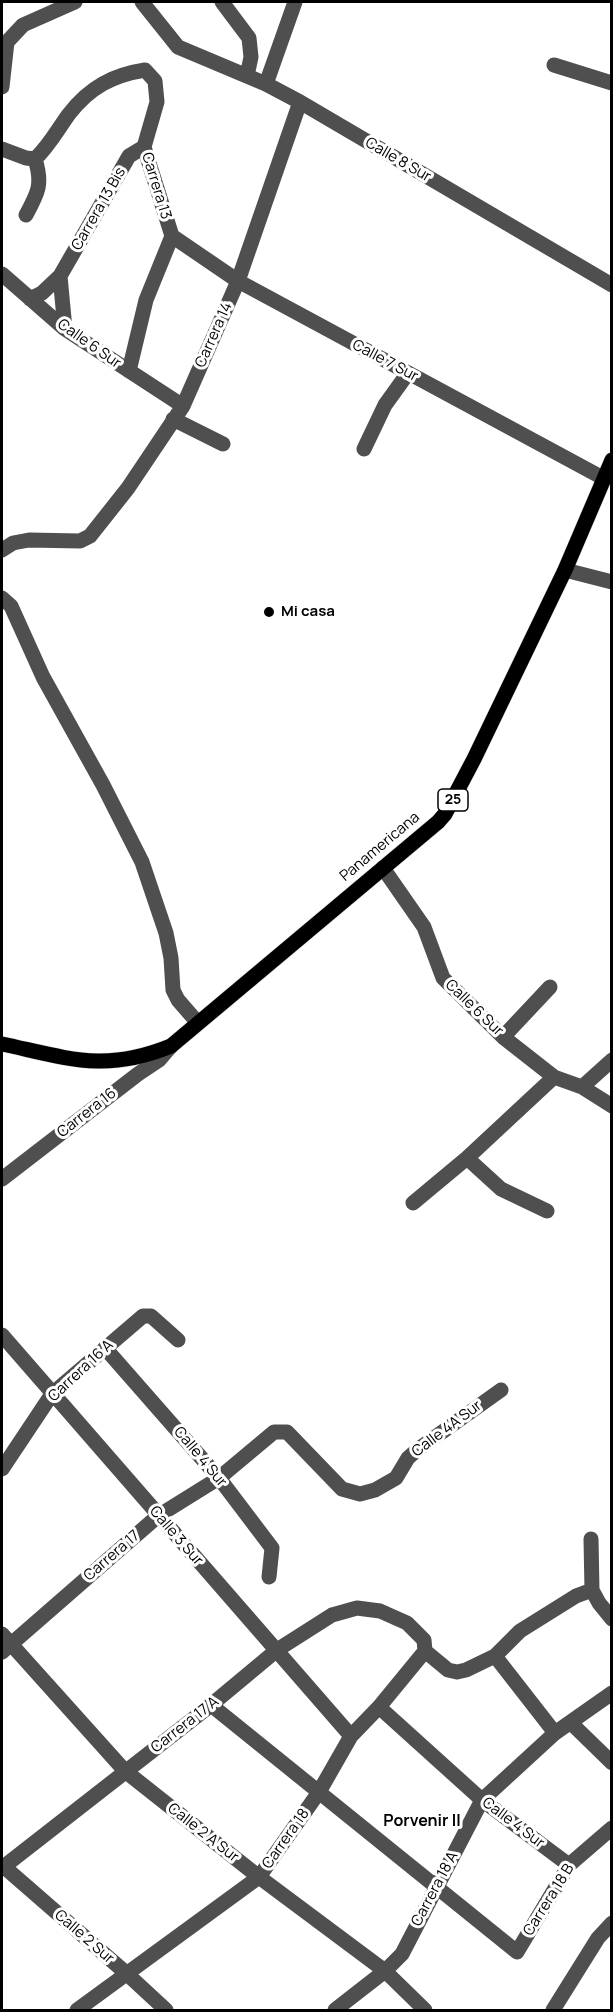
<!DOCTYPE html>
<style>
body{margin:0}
#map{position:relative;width:613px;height:2012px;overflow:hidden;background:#fff;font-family:Manrope,sans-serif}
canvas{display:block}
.frame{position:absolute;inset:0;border:3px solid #000;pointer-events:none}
</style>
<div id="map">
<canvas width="613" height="2012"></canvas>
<div class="frame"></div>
</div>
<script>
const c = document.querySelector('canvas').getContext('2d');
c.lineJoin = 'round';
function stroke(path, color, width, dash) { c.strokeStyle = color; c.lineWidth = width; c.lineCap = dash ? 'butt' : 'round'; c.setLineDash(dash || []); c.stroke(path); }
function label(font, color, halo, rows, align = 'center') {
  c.font = font + ' Manrope,sans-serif'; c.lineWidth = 6; c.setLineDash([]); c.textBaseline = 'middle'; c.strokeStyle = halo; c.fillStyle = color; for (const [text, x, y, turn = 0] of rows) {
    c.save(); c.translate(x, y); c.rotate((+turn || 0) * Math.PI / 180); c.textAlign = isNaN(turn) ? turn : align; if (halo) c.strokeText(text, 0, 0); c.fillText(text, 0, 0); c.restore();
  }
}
const minor = new Path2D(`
 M142,2L178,47L266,84L300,102L612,285
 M222,2L249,38L251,57L247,76
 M554,65L612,83
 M266,84L295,2
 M2,87L7,42L23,25L75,2
 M2,149L26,158L35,159
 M35,159C49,146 58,129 69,114C90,87 113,75 145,70L155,81L157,102L144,147L172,236
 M26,215C38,193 43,184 35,159
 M172,236L238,281L603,478
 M2,274L65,329L183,406
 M60,276L65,329
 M30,299L42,293L60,276L129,156L144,147
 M129,371L146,300L172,236
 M173,419L223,444
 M364,449L385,405L408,373
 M2,550L13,543L29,540L80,541L90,536L128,488L183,406L238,281L300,102
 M565,570L612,582
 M2,598L11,606L43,677L103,785L142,862L166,933L171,958L173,990L178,1000L198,1023
 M383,868L424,927L443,978L503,1037L554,1077L582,1087L612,1106
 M503,1037L550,987
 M582,1087L612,1060
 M467,1158L501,1189L547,1211
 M2,1179L138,1074L159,1060L171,1046
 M413,1203L467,1158L554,1077
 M2,1335L351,1736
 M105,1348L219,1478L272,1548L269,1577
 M2,1469L52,1394L143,1316H151L178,1340
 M591,1539L592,1590L599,1603L612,1619
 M2,1634L125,1771L259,1877L385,1971L425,2010
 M2,1652L158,1516L219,1478L274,1432H287L342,1489L360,1494L375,1490L396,1478L408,1458L417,1450L501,1390
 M495,1656L555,1733
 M211,1705L517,1952L569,1865L612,1828
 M379,1707L482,1800L569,1865
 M571,1723L612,1763
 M2,1865L126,1973L166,2010
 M2,1868L211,1705L277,1650L332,1615L357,1608L380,1611L407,1623L424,1640L425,1651L448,1670L457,1672L466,1670L495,1656L520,1631L576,1596L592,1590
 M77,2010L259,1877L319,1792L351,1736L379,1707L425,1651
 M335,2010L385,1971L402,1954L482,1800L555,1733L612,1693
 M553,2010L598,1938L612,1923`);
const major = new Path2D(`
 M2,1044C68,1058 105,1073 171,1046L438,822L445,814L474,759L565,570L612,460`);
const markers = [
 [269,612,6,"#000"]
];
const shields = [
 [453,800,30]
];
const shieldNames = [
 ["25",453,800]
];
const streetNames = [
 ["Calle 8 Sur",398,160,30],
 ["Carrera 13",156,186,73],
 ["Carrera 13 Bis",99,209,-60],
 ["Carrera 14",214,335,-66],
 ["Calle 6 Sur",89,344,35],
 ["Calle 7 Sur",385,361,28],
 ["Panamericana",380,847,-40],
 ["Calle 6 Sur",474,1008,44],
 ["Carrera 16",87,1113,-38],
 ["Carrera 16 A",81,1371,-43],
 ["Calle 4A Sur",447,1429,-37],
 ["Calle 4 Sur",200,1457,50],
 ["Calle 3 Sur",176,1536,49],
 ["Carrera 17",112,1556,-41],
 ["Carrera 17 A",185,1725,-38],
 ["Calle 4 Sur",513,1823,37],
 ["Calle 2 A Sur",203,1833,38],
 ["Carrera 18",286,1839,-55],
 ["Carrera 18 A",435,1889,-62],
 ["Carrera 18 B",549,1900,-58],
 ["Calle 2 Sur",84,1937,41]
];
const poiNames = [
 ["Mi casa",281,612]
];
const neighbourhoodNames = [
 ["Porvenir II",422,1822]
];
stroke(major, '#dbdbdb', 16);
stroke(minor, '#4f4f4f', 15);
stroke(major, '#000', 15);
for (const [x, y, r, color] of markers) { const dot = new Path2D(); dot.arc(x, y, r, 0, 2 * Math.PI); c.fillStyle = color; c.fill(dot); stroke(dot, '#fff', 2); }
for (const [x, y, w] of shields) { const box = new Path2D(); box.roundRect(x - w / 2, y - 11, w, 22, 4.5); c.fillStyle = '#fff'; c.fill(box); stroke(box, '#000', 1.5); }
label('bold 14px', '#000', null, shieldNames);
label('15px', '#000', '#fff', streetNames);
label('bold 15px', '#000', '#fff', poiNames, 'left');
label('bold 16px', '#000', '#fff', neighbourhoodNames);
</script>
